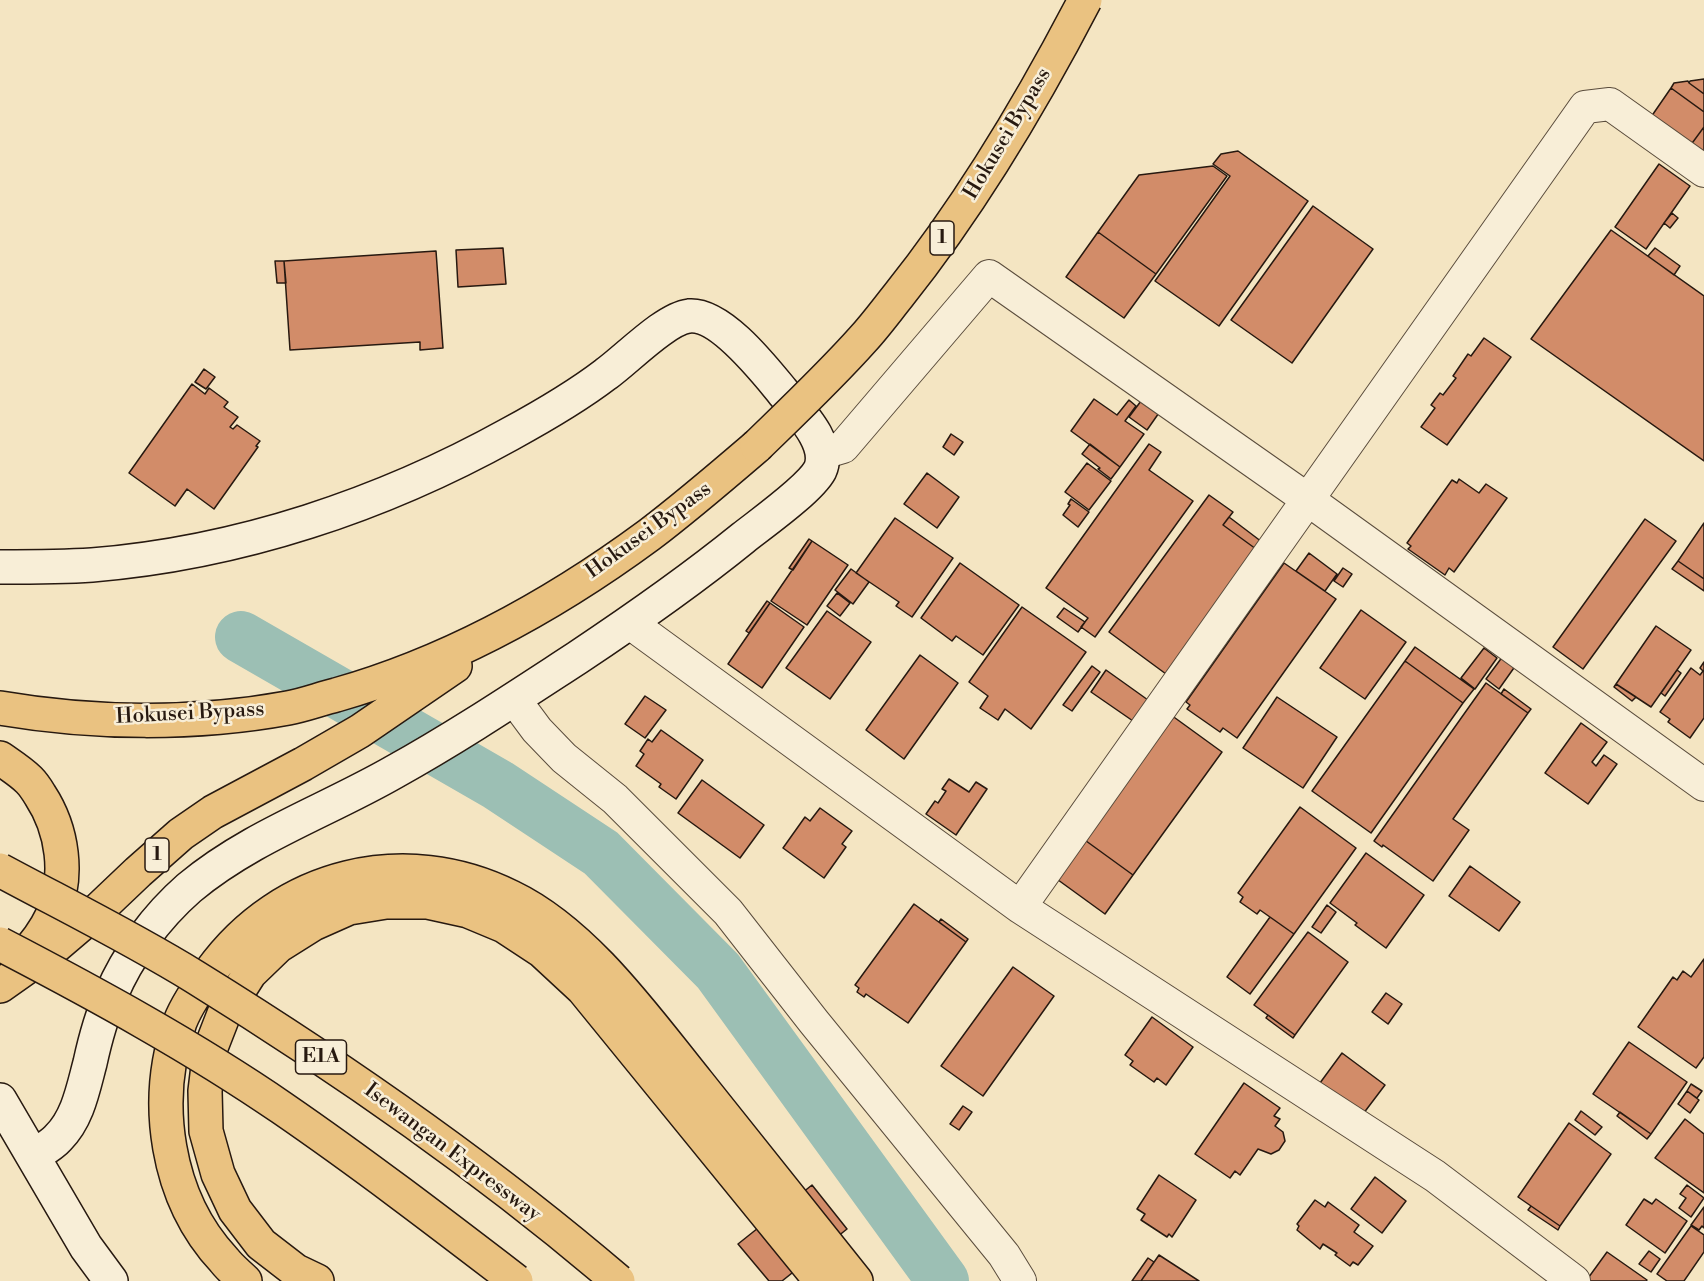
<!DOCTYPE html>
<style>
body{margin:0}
canvas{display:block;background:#f4e5c2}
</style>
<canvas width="1704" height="1281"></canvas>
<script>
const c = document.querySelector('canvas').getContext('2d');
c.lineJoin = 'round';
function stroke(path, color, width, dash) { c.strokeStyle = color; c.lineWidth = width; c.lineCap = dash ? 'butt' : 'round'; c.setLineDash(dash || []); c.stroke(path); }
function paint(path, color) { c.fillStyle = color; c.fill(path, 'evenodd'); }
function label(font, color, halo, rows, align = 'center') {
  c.font = font + ' "Libre Bodoni",serif'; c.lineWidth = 5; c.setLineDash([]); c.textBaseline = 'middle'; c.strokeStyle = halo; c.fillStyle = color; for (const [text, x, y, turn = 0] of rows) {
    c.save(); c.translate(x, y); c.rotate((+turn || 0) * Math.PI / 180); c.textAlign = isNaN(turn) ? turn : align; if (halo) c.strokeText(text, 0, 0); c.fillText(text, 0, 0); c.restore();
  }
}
const river = new Path2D(`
 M241,637L498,785L601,853L718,971L943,1281`);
const building = new Path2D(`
 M1704,79V94L1689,83L1690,81Z
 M1688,81L1689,83L1704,94V112L1671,88L1674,83Z
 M1671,88L1704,112V127L1690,146L1651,117Z
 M1704,127V155L1690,146Z
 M1238,151L1308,201L1219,326L1155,281L1230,176L1213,164L1221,154Z
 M1659,164L1690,186L1646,249L1615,227Z
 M1213,166L1227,176L1156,274L1098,232L1139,175Z
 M1313,206L1373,249L1292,363L1231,320Z
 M1672,213L1678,218L1670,228L1664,223Z
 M1611,230L1704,296V461L1531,339Z
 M1098,232L1156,274L1124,318L1066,277Z
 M503,248L506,284L458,287L456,250Z
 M1655,248L1680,266L1674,275L1648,256Z
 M436,251L443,348L420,350V342L290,350L284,261Z
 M275,261H284L286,283H277Z
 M1484,338L1511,357L1447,445L1421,427L1435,408L1431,405L1440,393L1443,395L1456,378L1453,376L1468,354L1471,356Z
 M204,369L215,377L206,389L195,382Z
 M192,384L205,394L209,388L228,402L224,407L238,417L230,427L233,429L237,425L260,441L256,446L258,447L214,509L187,489L175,506L129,473Z
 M1144,397L1161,410L1147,430L1129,417Z
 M1094,399L1117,415L1129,400L1136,406L1125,421L1144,434L1120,467L1071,431Z
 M951,434L963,442L954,455L943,447Z
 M1090,444L1120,467L1111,479L1098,469L1100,468L1082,454Z
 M1149,444L1161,452L1149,470L1193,501L1095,637L1081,627L1088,618L1046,588Z
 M1087,463L1111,481L1089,510L1065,492Z
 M927,473L959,497L937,528L904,504Z
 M1459,479L1479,493L1486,484L1507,498L1454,572L1449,568L1445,575L1408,549L1411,546L1407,543L1452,480L1457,483Z
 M1209,495L1233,512L1223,525L1256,549L1166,674L1109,632Z
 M1071,499L1089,512L1078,527L1063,515L1070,505L1068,504Z
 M1229,517L1262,542L1256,549L1223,525Z
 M895,518L953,558L912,617L896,606L899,602L856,573Z
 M1645,519L1676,541L1583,669L1553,647Z
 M1704,523V579L1678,561Z
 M809,539L812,541L793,570L789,568Z
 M812,541L848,565L807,625L771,601Z
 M1309,553L1337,574L1325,591L1296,571Z
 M1678,561L1704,579V591L1672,569Z
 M960,563L1019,605L983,655L956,636L952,641L921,618Z
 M1284,563L1336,599L1237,738L1223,728L1220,732L1187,709L1190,705L1186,702Z
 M1343,568L1352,574L1343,587L1334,581Z
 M851,569L869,582L853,604L835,590Z
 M837,593L850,603L840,616L827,606Z
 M767,601L770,603L749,633L746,631Z
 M770,603L804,627L762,688L728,664Z
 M1022,607L1086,652L1031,729L1005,709L998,720L980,708L988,696L969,682Z
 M1064,608L1085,622L1078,632L1057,617Z
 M1361,610L1406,642L1365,699L1320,668Z
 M827,611L871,642L830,699L786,668Z
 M1656,626L1691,650L1651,707L1616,684Z
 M1415,647L1474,689L1463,703L1405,661Z
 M1484,648L1497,658L1475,689L1461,678Z
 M920,655L958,683L904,759L866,730Z
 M1503,656L1516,665L1499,689L1486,679Z
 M1405,661L1463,703L1371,833L1312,791Z
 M1704,662V718L1690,738L1668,722L1670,719L1660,712L1691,668L1700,675L1703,671L1700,668Z
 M1092,666L1100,672L1072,711L1063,705Z
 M1106,670L1148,700L1133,721L1091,692Z
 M1677,670L1681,673L1665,696L1661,693Z
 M1486,683L1528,713L1453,819L1469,830L1433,881L1383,845L1382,847L1374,841Z
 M1616,684L1636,697L1632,701L1614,687Z
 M1504,689L1531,709L1528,713L1501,694Z
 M645,696L666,710L645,738L625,724Z
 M1277,697L1337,737L1303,788L1243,748Z
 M1171,715L1222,752L1133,875L1082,838Z
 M1581,723L1607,742L1592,762L1596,766L1604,755L1617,764L1588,804L1545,773Z
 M661,730L703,760L676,799L659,787L661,784L636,766L644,754L640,751L648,739L652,742Z
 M949,779L969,792L976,782L987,789L956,835L926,814L935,801L938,803L946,791L942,789Z
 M702,780L764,825L740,858L678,813Z
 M1300,807L1356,848L1294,934L1260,910L1257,914L1240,902L1243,897L1238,893Z
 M820,808L852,831L842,844L846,847L824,878L783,848L805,817L810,821Z
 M1082,838L1133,875L1105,914L1054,877Z
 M1366,853L1424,895L1386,948L1355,925L1357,923L1330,903Z
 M1470,866L1520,902L1499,931L1449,896Z
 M914,904L966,942L908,1023L866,994L864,997L857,992L859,988L855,985Z
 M1327,905L1336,912L1321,933L1312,927Z
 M1270,917L1294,934L1250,994L1227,977Z
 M941,919L968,939L966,942L939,922Z
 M1308,932L1348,962L1295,1035L1254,1005Z
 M1704,959V1057L1696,1068L1638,1027L1673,977L1677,980L1683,971L1691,977Z
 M1013,967L1054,996L983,1096L941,1066Z
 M1386,993L1402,1004L1388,1024L1372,1012Z
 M1268,1015L1295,1035L1293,1038L1266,1018Z
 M1152,1017L1193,1047L1166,1085L1157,1078L1154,1082L1130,1065L1133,1061L1125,1055Z
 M1629,1042L1687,1082L1651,1134L1593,1094Z
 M1342,1053L1385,1085L1360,1118L1317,1087Z
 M1244,1083L1280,1108L1274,1116L1280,1119L1275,1126L1283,1132L1285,1141L1279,1150L1271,1154L1258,1149L1240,1175L1235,1171L1230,1178L1195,1154Z
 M1691,1084L1702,1091L1697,1098L1687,1091Z
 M1687,1091L1699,1100L1690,1113L1678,1104Z
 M963,1106L972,1112L959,1130L950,1124Z
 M1581,1111L1602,1127L1595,1135L1575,1120Z
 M1620,1112L1651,1134L1647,1139L1617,1116Z
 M1685,1119L1704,1134V1193L1655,1158Z
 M1569,1123L1611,1154L1560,1226L1518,1197Z
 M1159,1175L1196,1200L1172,1237L1169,1234L1167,1237L1141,1220L1145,1214L1137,1209Z
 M1375,1177L1406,1201L1382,1233L1351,1209Z
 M812,1185L847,1229L782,1281H769L738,1244Z
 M1687,1185L1704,1198L1691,1217L1679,1208L1686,1198L1680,1194Z
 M1644,1199L1652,1204L1656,1199L1687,1221L1665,1253L1626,1225Z
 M1315,1200L1325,1207L1328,1202L1359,1225L1354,1232L1373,1246L1358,1265L1353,1262L1350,1266L1335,1255L1337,1253L1323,1244L1320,1249L1297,1230L1299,1226L1297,1224Z
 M1531,1206L1560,1226L1558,1230L1528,1210Z
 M1704,1207V1228L1702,1226L1699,1230L1691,1225Z
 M1691,1226L1704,1235V1252L1684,1281H1667L1657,1274Z
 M1649,1251L1660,1259L1651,1272L1639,1264Z
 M1607,1252L1647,1280L1646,1281H1586Z
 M1159,1255L1199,1281H1141Z
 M1148,1258L1154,1262L1141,1281H1132Z`);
const street = new Path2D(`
 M823,453L843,447L989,276L1307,499L1704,785
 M630,623L1020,907L1435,1176L1574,1281
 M514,699L537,730L564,758L615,799L728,912L814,1022L1004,1255L1020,1281
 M1020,907L1585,107L1610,104L1704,171`);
const secondary = new Path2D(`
 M0,567C31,567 62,567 92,565C239,553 382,505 510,434C543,416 576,397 606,374C627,359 665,319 689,316C720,313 763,368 782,391C797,410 832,443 820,470C810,489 762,523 743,538C690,581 634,620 577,658C517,697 457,737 394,772C326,811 250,837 189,888C156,917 128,955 111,995C101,1017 95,1040 90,1063C83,1089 78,1118 58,1138C52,1145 41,1151 33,1156
 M0,1100L86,1247L111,1281`);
const highway = new Path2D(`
 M0,708C93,724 196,725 288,708C304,705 320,699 336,695C449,663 554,605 649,535C686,507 722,476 757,446
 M0,758C10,765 21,772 29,780C34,785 37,790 40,795C63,830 69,876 53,914C45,931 34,946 21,959
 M0,986L51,950L98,910L138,872L181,834L213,812L303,764L360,731L455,666
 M245,1281C238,1274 230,1268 224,1260C166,1198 152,1101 180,1022C187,1004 199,987 211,971C281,874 405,844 511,897C586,933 647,1020 698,1083C750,1149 803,1215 856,1281
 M317,1281L296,1271L261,1244L235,1210L218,1174L206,1131L205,1091L210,1050L224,1014L250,973L278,946L313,924L349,908L386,902H427L468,911L504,926L542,951L583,989L821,1281`);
const highwayBridge = new Path2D(`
 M757,446C793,411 830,376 863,339C875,326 886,311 898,296C971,205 1031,104 1085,0
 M0,870C65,905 132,938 195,977C342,1068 486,1168 618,1281
 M0,944C96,994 193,1047 282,1108C362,1163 439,1222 516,1281`);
const shields = [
 [942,238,24],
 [157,855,24],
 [321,1057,51]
];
const shieldNames = [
 ["1",942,238],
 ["1",157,855],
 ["E1A",321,1057]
];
const streetNames = [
 ["Hokusei Bypass",1008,134,-59],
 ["Hokusei Bypass",649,531,-36],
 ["Hokusei Bypass",190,714,-3],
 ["Isewangan Expressway",452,1153,37]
];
stroke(river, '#9cbfb4', 52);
paint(building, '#d28c69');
stroke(building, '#271910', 1.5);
stroke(street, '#5a4c3c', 34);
stroke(secondary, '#271910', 36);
stroke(highway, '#271910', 36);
stroke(street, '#f8eed7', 32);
stroke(secondary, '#f8eed7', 33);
stroke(highway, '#eac281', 33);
stroke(highwayBridge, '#271910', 36, []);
stroke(highwayBridge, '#eac281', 33);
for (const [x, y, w] of shields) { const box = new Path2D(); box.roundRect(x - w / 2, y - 17, w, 34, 4.5); c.fillStyle = '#f8eed7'; c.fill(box); stroke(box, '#271910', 1.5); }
label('bold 20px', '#271910', null, shieldNames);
label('21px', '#271910', '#f8eed7', streetNames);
</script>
